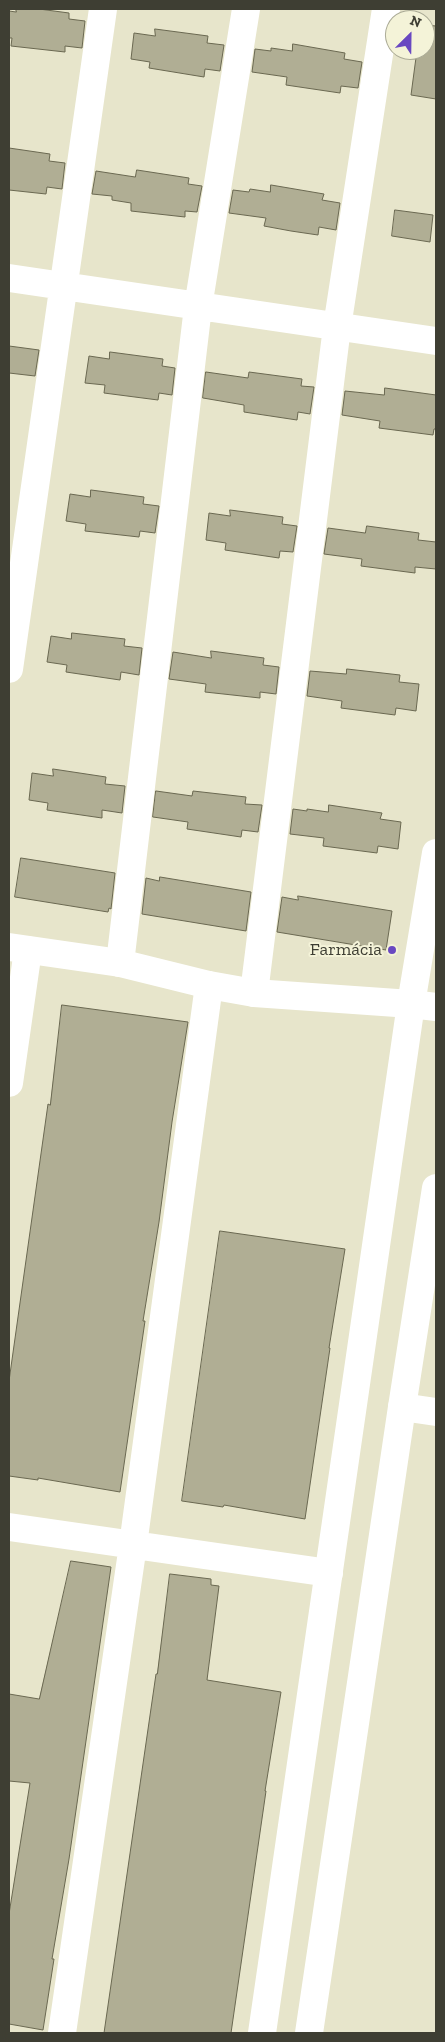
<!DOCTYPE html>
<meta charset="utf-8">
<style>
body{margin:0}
#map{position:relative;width:445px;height:2042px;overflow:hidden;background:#e7e5cb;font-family:"Zilla Slab",serif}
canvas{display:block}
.frame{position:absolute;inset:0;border:10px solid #3e3e33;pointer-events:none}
.north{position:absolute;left:385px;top:10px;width:50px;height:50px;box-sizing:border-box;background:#f4f3d8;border:1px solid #abab96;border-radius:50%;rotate:23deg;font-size:14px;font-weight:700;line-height:20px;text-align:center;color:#3e3e33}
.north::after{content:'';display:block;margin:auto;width:18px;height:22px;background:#6948c1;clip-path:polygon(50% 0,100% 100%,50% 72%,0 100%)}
</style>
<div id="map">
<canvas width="445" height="2042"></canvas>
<div class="frame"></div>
<div class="north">N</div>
</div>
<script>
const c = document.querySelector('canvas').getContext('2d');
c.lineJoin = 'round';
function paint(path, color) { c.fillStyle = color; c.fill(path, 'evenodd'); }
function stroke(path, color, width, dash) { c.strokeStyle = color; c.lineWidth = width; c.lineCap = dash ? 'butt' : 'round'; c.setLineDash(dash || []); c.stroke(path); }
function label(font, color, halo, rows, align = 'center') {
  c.font = font + ' "Zilla Slab",serif'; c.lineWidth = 4; c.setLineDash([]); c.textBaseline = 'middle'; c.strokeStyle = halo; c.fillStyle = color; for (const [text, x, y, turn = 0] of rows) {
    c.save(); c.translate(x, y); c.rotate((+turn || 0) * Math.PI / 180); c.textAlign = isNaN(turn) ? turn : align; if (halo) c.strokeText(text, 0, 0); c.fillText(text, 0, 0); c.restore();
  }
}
const building = new Path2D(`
 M16,9H39L69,13V19L85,21L82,48L65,46V52L11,46L12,38H9V11L16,12Z
 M425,25L436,26V99L411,95L417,50H425Z
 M155,29L208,36L207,43L224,45L220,71L205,69L204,77L149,68L150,62L131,59L134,33L155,36Z
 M293,44L345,53L344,59L362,62L358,88L341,86L340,93L286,85L287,77L252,72L255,49L271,51V48L292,51Z
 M9,148L50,154L49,161L65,163L62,189L47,187L46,194L9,190Z
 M137,170L189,178L188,184L202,186L197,212L185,211V217L131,211V203L112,200V196L92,194L96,171L135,177Z
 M271,185L324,194L322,200L340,203L336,230L319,227L318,235L291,231L264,226L266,218L229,213L233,190L249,192L250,189L270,192Z
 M395,210L433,215L430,242L392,236Z
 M9,346L39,350L35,376L9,373Z
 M110,352L163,359L162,366L175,368L172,395L159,393L158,400L104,393L105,385L85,383L89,356L109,359Z
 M206,372L248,378L249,372L302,379L301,386L314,387L310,414L298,412L297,420L244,412V405L203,398Z
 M385,388L436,395V429H434L433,435L379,428L380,421L342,415L345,391L384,395Z
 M91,490L144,497L143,504L159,506L155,533L140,531L139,537L85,531L86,524L66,521L70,494L90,497Z
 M230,510L283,517L282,524L297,526L293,552L280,551L279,558L225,550L226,543L206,540L209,513L230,516Z
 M367,526L419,533L418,540L436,542V569L415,567V573L361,566L362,559L324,554L328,528L365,533Z
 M72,633L125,639L124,646L142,648L139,675L121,672L120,680L66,672L67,665L47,662L51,636L71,639Z
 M211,651L264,658L263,665L279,667L276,694L260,692V698L205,692L206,684L169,679L173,652L211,658Z
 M347,669L400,675L399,682L419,684L416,711L396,708L395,715L341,708L342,701L307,696L310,671L346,674Z
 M53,769L106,777L105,784L125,786L122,813L102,810V818L47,810L48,803L29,800L32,773L53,776Z
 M156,791L192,796L193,791L246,797L245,804L262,805L258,832L242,830L241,837L187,829L188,822L153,817Z
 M329,805L382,813L380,819L401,822L398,849L378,846L377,853L323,846L324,838L290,834L293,809L307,811V809L328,812Z
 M21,858L115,873L111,909L109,908L108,912L15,897Z
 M160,877L251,892L246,931L142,914L146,878L159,881Z
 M298,896L392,911L386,950L277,932L282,897L298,900Z
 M62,1005L188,1022L172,1122L159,1222L143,1321H145L120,1492L38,1478V1480L9,1476V1381L48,1104L50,1105Z
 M220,1231L345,1249L329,1348H330L305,1519L224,1505L223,1507L182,1501Z
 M71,1561L111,1567L69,1859L52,1959H54L43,2030L9,2024V1914L30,1783L9,1781V1694L39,1699Z
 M170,1574L211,1579V1585L219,1586L207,1680L281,1692L265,1791H266L231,2033H104L156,1674H157Z`);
const minor = new Path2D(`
 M9,278L436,341
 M9,669L103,9
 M120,963L198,307L246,9
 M254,993L337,327L386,9
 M9,1083L28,950
 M402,1407L436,1412
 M9,1527L329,1573
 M62,2033L133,1545L209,985`);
const tertiary = new Path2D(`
 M9,947L120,963L209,985L254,993L411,1004L436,1007
 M262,2033L411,1004L436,853
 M309,2033L402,1407L436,1188`);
const markers = [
 [392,950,5,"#6948c1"]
];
const poiNames = [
 ["Farmácia",382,950]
];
paint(building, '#b0ae94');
stroke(building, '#6a6851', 1);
stroke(minor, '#fff', 28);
stroke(tertiary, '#fff', 28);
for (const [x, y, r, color] of markers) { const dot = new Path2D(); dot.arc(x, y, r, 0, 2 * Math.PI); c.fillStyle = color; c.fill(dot); stroke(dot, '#f4f3d8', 2); }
label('18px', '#3e3e33', '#f4f3d8', poiNames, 'right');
</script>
